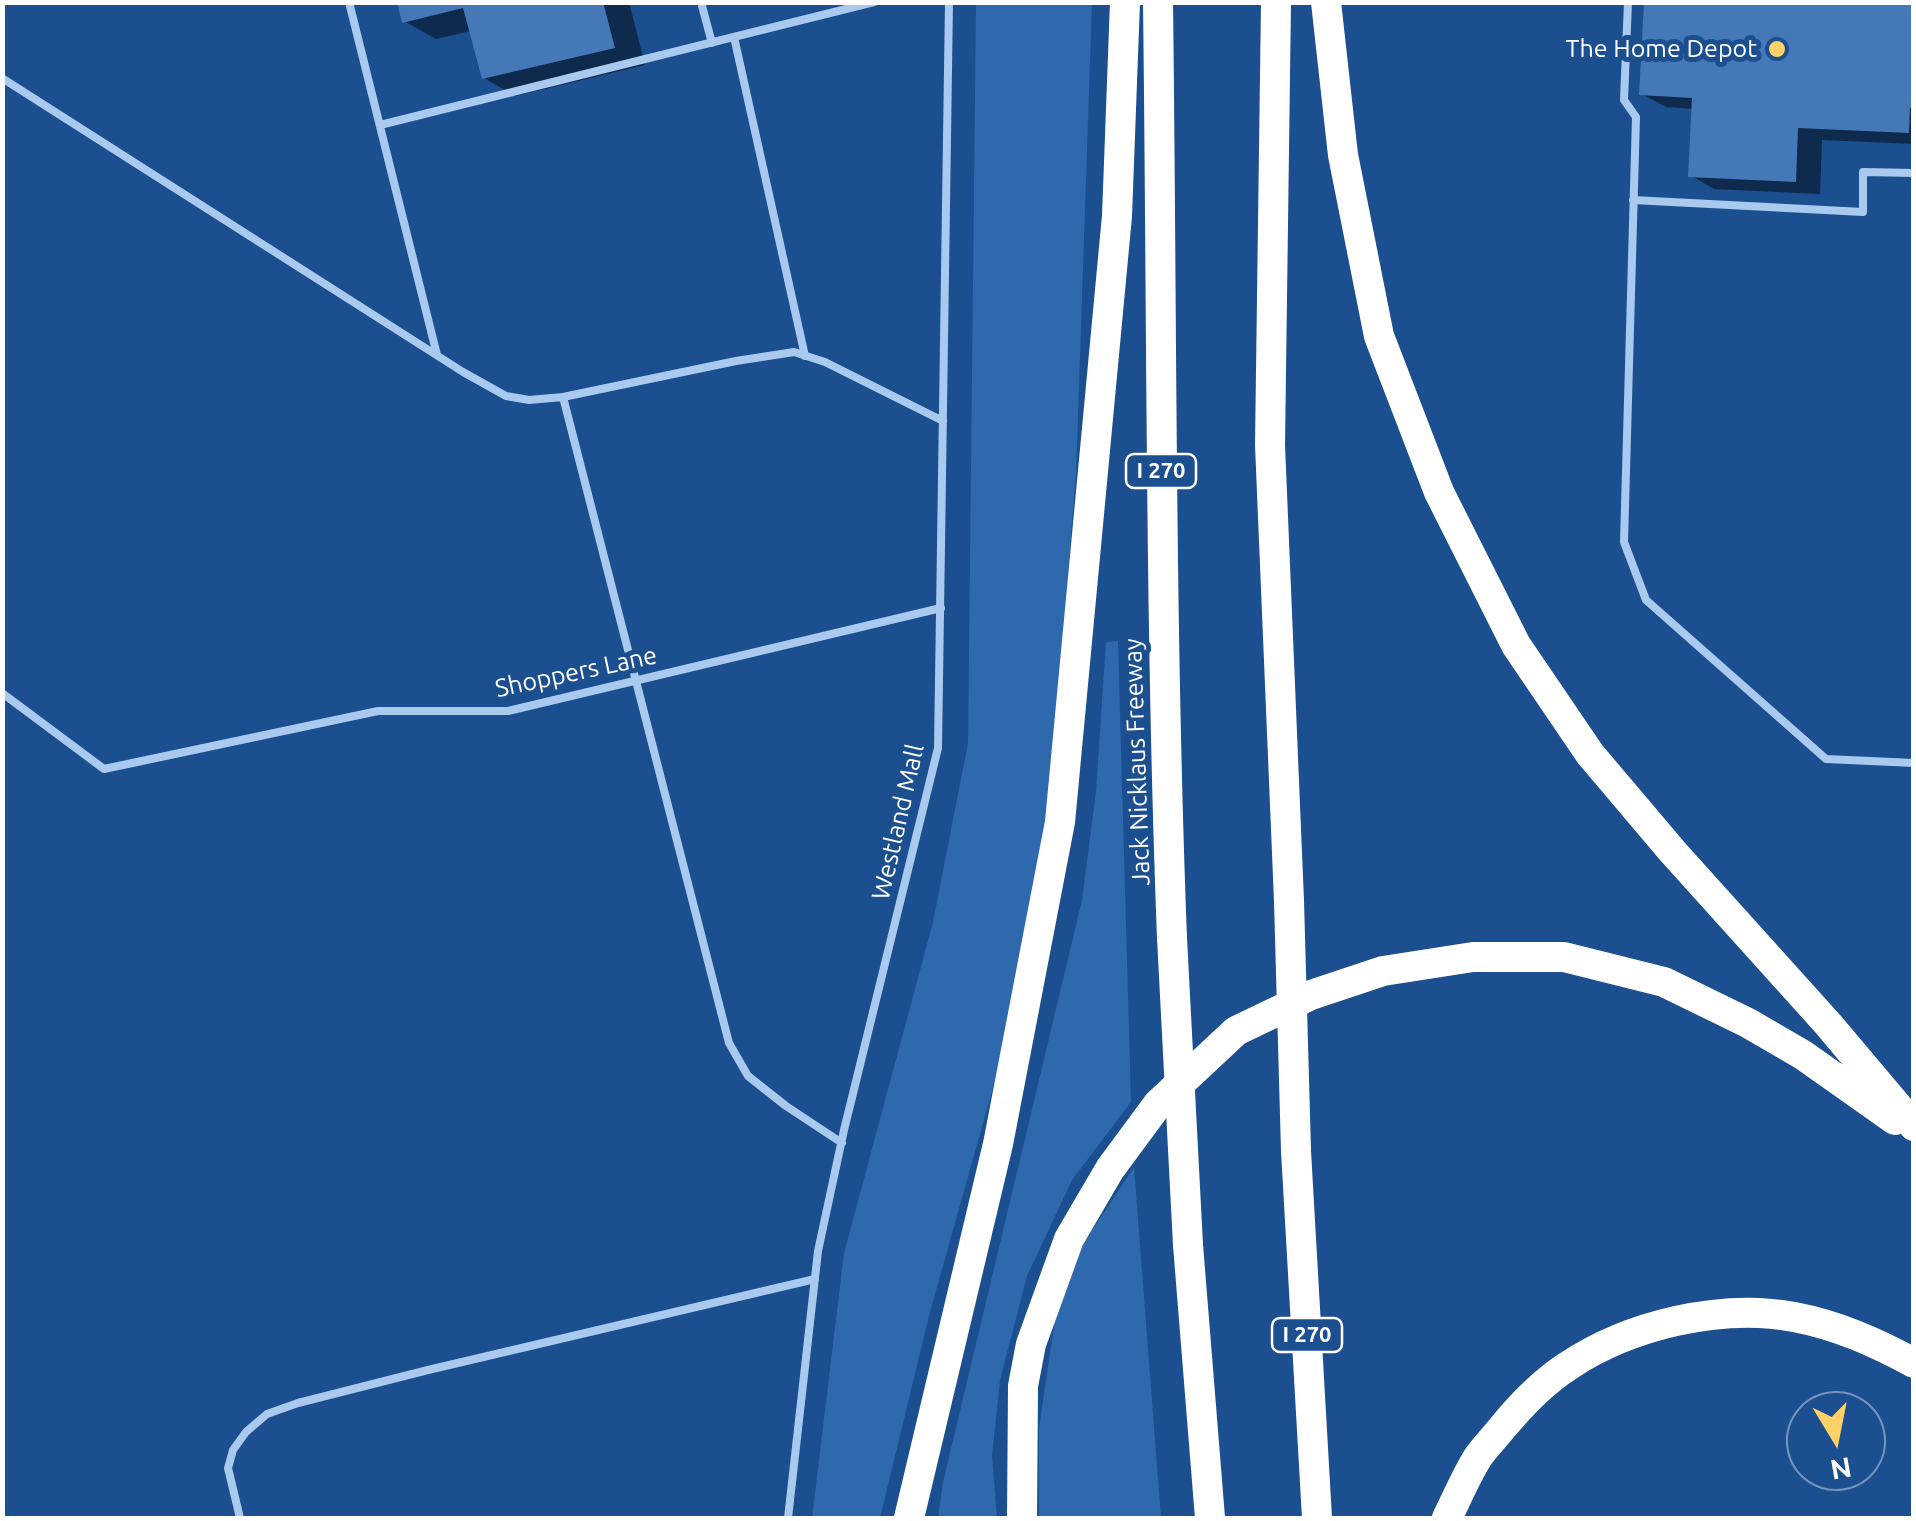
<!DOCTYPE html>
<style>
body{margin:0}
#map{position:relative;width:1916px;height:1521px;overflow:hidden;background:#1b4f8f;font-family:Ubuntu,sans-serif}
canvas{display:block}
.frame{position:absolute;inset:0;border:5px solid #fff;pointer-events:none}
.north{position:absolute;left:1786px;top:1391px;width:100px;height:100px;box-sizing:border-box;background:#1b4f8f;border:2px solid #7695bc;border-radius:50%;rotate:170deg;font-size:28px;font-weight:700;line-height:40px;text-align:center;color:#fff}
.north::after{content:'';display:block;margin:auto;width:35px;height:45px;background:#ffd166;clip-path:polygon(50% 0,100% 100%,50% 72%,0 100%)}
</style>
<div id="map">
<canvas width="1916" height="1521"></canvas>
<div class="frame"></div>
<div class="north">N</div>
</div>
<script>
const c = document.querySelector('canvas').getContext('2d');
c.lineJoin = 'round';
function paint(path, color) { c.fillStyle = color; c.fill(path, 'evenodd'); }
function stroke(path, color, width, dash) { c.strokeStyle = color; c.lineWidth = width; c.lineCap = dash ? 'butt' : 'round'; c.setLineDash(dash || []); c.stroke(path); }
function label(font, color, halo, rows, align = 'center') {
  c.font = font + ' Ubuntu,sans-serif'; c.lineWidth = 10; c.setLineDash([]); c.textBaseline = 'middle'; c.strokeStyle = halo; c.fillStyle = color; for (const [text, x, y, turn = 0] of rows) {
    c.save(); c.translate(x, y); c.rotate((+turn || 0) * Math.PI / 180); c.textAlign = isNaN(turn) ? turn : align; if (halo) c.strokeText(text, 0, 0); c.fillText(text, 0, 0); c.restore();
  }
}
const green = new Path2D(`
 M976,3H1092L1076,475L1046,839L1005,1045L930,1312L880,1518H812L844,1253L933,922L968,743Z
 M1118,641L1131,1102L1072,1180L1027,1276L1000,1380L992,1456L997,1518H938L943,1482L1082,900L1096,791L1106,642Z
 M1134,1167L1161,1518H1039V1428L1055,1319L1083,1244Z`);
const shadow = new Path2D(`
 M399,2H629L645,65L515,96L484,78L471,31L436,39L404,21Z
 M1914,2V144L1822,140L1820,194L1714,189L1690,175L1694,109L1666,107L1642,94Z`);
const building = new Path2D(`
 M397,2H603L615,48L482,79L463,8L402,23Z
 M1644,2H1914V108H1910L1909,133L1798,128L1796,182L1688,177L1692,98L1639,95Z`);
const lane = new Path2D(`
 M349,2L437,355
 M701,2L712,43
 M1628,2L1624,100L1636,117L1624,542L1646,600L1826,759L1914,763
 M734,37L805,356
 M2,78L463,372L506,396L529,400L563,397
 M380,125L874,2
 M1633,200L1863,212V172L1914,173
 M2,693L104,769L378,711H508L941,608
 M842,1143L786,1106L748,1076L729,1043L563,397L736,361L794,352L825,362L943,421
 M240,1518L228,1468L233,1450L246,1432L267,1414L298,1403L428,1370L815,1279
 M788,1518L818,1251L844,1130L938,748L949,2`);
const highway = new Path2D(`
 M1158,2C1162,315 1160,627 1172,938
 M1276,2L1270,445L1289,901
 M1326,2L1343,155L1379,336L1439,492L1516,645L1590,754L1673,852L1828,1024L1914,1126
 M1296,1151L1317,1518
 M1188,1245L1210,1518
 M909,1518L998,1144L1060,822L1117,216L1125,2
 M1022,1518L1023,1386L1031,1344L1069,1239L1110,1169L1158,1104L1236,1031L1311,995L1383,971L1473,957H1564L1664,982L1748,1023L1803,1055L1895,1120
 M1447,1518C1457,1498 1466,1476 1478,1457C1485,1447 1494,1438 1502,1428C1521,1405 1543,1382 1568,1366C1629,1325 1721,1303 1794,1317C1837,1325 1875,1342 1914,1363`);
const highwayBridge = new Path2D(`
 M1289,901L1296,1151
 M1172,938L1188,1245`);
const markers = [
 [1777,49,10,"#ffd166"]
];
const shields = [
 [1161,471,70],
 [1307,1335,70]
];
const shieldNames = [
 ["I 270",1161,471],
 ["I 270",1307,1335]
];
const poiNames = [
 ["The Home Depot",1757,49]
];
const streetNames = [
 ["Shoppers Lane",576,672,-12],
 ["Jack Nicklaus Freeway",1137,762,-92],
 ["Westland Mall",898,822,-77]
];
paint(green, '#2e69ad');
paint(shadow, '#0007');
paint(building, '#4478b7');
stroke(lane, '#a9c9ee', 8);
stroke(highway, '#fff', 30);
stroke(highwayBridge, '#fff', 30);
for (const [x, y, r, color] of markers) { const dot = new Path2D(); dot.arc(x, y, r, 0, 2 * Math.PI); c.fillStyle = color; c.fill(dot); stroke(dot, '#1b4f8f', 4); }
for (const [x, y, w] of shields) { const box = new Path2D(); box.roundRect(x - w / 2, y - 17, w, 34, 8); c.fillStyle = '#1b4f8f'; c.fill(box); stroke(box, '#fff', 2.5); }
label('bold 22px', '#fff', null, shieldNames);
label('25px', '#fff', '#1b4f8f', poiNames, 'right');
label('25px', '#fff', '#1b4f8f', streetNames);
</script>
